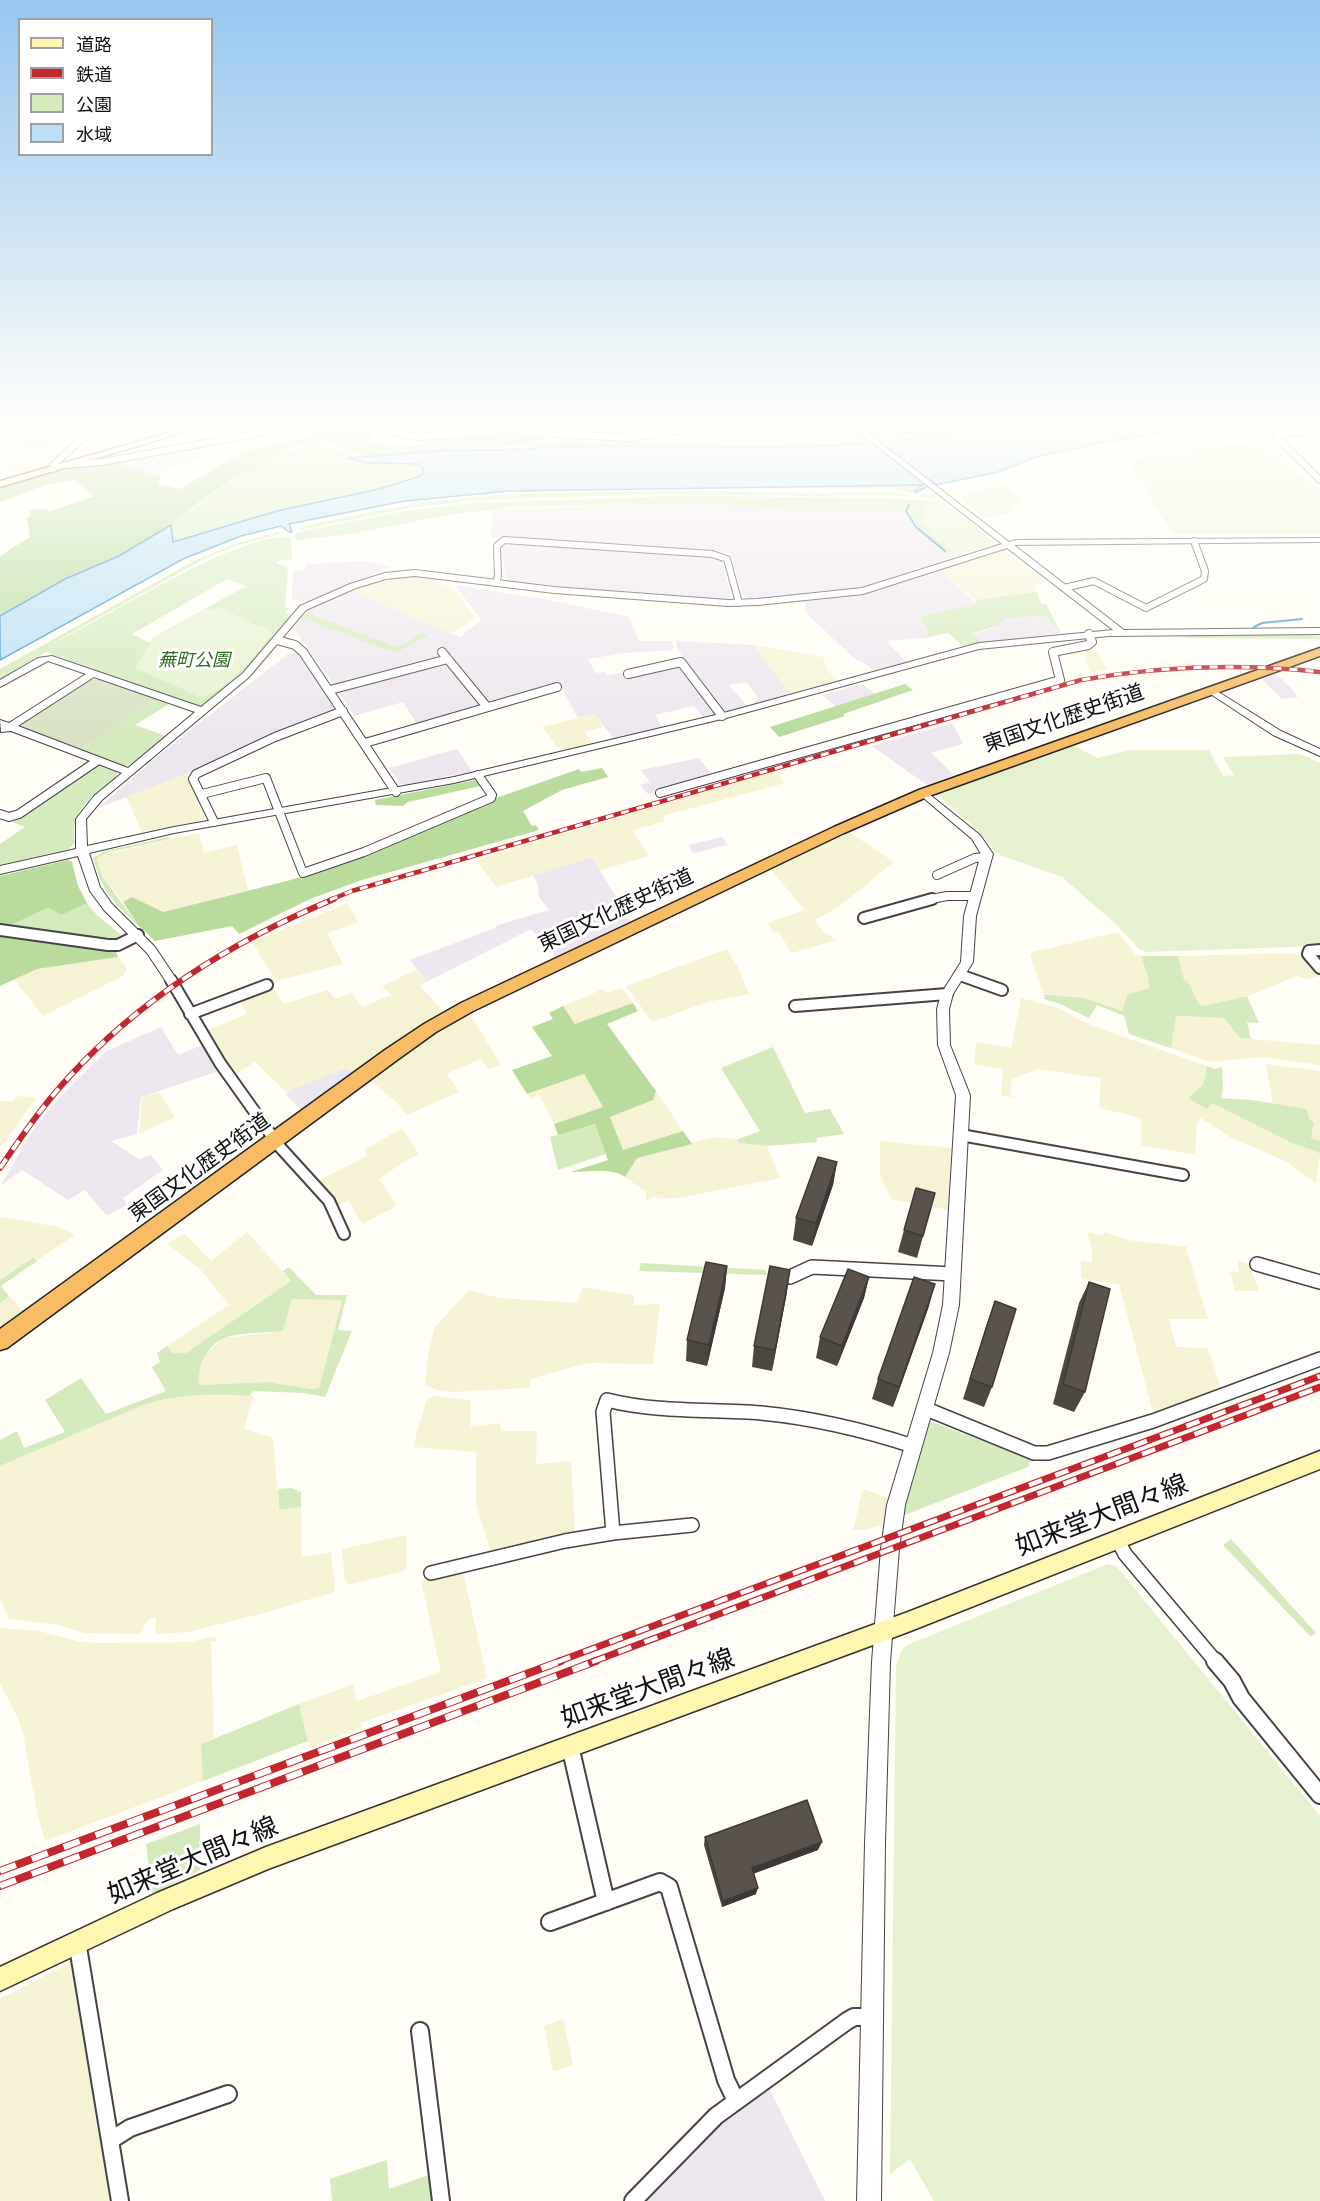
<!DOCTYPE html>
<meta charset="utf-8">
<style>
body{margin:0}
#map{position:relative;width:1320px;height:2201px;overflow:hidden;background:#fffdf5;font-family:"Zilla Slab","Noto Sans JP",serif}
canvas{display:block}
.legend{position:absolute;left:18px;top:18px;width:195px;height:138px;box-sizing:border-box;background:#fff;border:2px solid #a0a0a0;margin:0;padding:8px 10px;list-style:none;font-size:18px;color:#111}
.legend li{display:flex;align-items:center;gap:12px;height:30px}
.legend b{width:30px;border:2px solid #a0a0a0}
</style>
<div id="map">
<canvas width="1320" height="2201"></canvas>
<ul class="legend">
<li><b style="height:8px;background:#fff6b0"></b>道路</li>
<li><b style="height:8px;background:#c4262e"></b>鉄道</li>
<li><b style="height:16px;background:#d5ebbd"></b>公園</li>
<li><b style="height:16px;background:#b9e0f7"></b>水域</li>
</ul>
</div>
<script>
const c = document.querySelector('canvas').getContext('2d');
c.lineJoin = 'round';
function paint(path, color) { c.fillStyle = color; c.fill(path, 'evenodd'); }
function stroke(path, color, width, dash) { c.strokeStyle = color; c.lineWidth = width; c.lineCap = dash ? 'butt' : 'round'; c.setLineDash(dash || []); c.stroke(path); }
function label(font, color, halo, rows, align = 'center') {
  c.font = font + ' "Zilla Slab","Noto Sans JP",serif'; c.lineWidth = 6; c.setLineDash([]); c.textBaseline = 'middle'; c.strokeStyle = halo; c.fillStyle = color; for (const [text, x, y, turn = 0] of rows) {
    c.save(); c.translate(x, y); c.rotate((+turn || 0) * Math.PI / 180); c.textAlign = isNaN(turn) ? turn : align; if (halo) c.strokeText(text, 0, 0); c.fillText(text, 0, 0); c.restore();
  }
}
const industrial = new Path2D(`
 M191,448L206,455L153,475L120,464L90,466Z
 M692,504L787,509H906L915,527L954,557L853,590L753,600L743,595L730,552L491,537L492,509Z
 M508,543L713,556L721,561L731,596L723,600L511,582L505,577L502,546Z
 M362,561L392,567L306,602L292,599L293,571L303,570L307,564Z
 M941,570L977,604L920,616L928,631L924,638L886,641L907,662L876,670L871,669L863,662L856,660L806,613V601L863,594Z
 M455,585L549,600L629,617L639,641H672L673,650L624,653L588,659L596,673L605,672L608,675L624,672L627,676L680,666L715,711L713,715L703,717L694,706L655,715L662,727L613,738L595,714L578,718L559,683L494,702L489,701L446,649L439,654L438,659L339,685L333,684L294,629L303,616L316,605L352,591L460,637L481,620Z
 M1044,616L1061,633L980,643L973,634L993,628L1004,618Z
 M677,641L754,645L790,694L750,705L759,699L747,682L729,685L747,706L726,712L721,710L686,663L677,648Z
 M289,653H300L338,710L277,733L187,774L98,808L164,751Z
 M442,664H446L464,684L479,705L477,707L417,724L403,702L354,716L339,693L341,691Z
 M1276,674L1291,688L1298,697L1282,699L1262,679Z
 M862,684L876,695L836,707L822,695Z
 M952,723L963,744L931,753L954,775L927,785L872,746Z
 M457,749L472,771L406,785L400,783L389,768Z
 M699,758L712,775L648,794L640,785L650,782L641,770Z
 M722,837L728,845L693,853L688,845Z
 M592,857L631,922L556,957L531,929L426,982L410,960L495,928L498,925L549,910L539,897L538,884L533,875Z
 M161,1027L178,1055L202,1045L219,1071L141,1097L137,1134L111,1141L139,1159L151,1155L163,1170L123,1198L127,1205L107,1216L85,1190L68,1200L22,1170L1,1185L35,1127L59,1098L107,1051Z
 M346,1068L355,1073L302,1110L285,1094L299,1085Z
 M769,2088L825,2201H645L686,2156L722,2124Z`);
const farmland = new Path2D(`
 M723,425H744L714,433L716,437L682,439L675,432Z
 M21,443L26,451L54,444L59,455L49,467L13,478L10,470L0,460V448Z
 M1000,550H1004L1047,583L1035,584L1037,592L975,600L941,570Z
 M413,577L435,578L440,583L453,588L474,616V619L451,634L352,591L374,583Z
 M754,645L823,657L828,671L839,681L790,694Z
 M1092,648L1097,653L1108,670L1090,673L1084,654L1070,655L1069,651Z
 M595,714L603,727L585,732L592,744L561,751L542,727Z
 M774,771L785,783L663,816L665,821L633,830L649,856L600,870L592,857L496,887L476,860Z
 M187,774L207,816L202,820L142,832L126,797Z
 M849,832L894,862L836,909L814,920L824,932L837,940L792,953L778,932L775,933L767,923L805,910L771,870Z
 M199,833L204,852L237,845L248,890L163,912L132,897L123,902L102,876L97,858L102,855Z
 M347,903L359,922L327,933L343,964L276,981L252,942Z
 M1118,932L1136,955L1141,956L1149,980V988L1124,1011L1084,998L1043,993L1030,955L1033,952Z
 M727,949L740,971L749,994L708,1002L652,1022L626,986Z
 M1292,953L1301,956L1320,973V976L1306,979L1297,976L1247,996L1204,1006L1199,1004L1187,980H1184L1178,956Z
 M118,957L127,969L123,976L43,1016L14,979L37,969Z
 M416,970L426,982L420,986L444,1012L355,1073L346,1068L286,1092L255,1062L235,1075L206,1031L247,1014L238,998L272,987L284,1004L328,990L335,999L351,993L363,1007L391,995L382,986Z
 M622,988L633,1003L575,1024L563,1006L603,989L607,993Z
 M1021,998L1058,1008L1090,1025L1207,1066L1203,1085L1188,1099L1212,1103L1292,1143L1320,1153L1316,1183L1287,1162L1230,1137L1201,1118L1197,1123L1195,1155L1141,1145V1120L1138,1117L1099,1108L1101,1078L1038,1069L1012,1079L1010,1093L1014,1097L1001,1096L1003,1069L974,1064L976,1042L1011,1048Z
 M470,1014L501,1065L489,1069L480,1059L447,1074L459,1092L407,1115L397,1103L371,1081L440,1031Z
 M1175,1016L1224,1018L1240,1038L1320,1045V1065L1263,1057L1209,1062L1171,1048Z
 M1266,1064L1320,1071V1141L1311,1138L1314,1123L1309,1119L1307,1109L1273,1104Z
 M584,1074L603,1107L554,1124L540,1096L531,1099L527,1094Z
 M656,1091L683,1131L623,1150L610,1117L653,1100Z
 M159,1092L175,1117L139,1134L142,1097Z
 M16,1096L36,1098L0,1148V1101H14Z
 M402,1128L419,1154L405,1161L379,1179L397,1206L362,1224L348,1200L338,1206L317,1181L367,1156L364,1150Z
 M713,1137L739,1139V1143L767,1146L780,1178L679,1198H659L652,1196V1199L646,1201V1192L625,1177L637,1158Z
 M880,1141L951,1148L949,1210L891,1199L880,1175Z
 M0,1217L59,1227L75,1235L39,1259L36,1260L32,1257L0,1280Z
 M247,1232L291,1281L186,1353H173L167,1346L229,1305L199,1268L167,1244L184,1233L211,1261Z
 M1087,1232L1103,1235L1105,1232L1128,1240L1188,1247L1186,1248L1208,1319H1169L1176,1347L1208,1348L1221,1389L1157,1411L1152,1409L1119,1284L1081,1279V1261L1092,1262V1249Z
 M1238,1261L1249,1264L1259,1291H1235L1230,1271L1239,1272Z
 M583,1287L634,1295V1305L660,1304L653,1364L589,1363L572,1367L531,1379L529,1388L453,1392L437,1390L425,1385L428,1355L435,1327L469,1290L499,1298L577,1303Z
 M9,1296L25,1313L0,1330V1303Z
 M292,1299H342L319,1388L311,1389L268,1382L199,1385L198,1374L204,1355L224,1338L283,1331Z
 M204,1394L249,1396L251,1394L254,1398L251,1402L244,1429L273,1438L279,1510L301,1507L302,1557L331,1552L335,1589L331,1593L264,1613L188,1632L155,1634L156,1617H153L144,1624L143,1631L139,1634L85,1633L58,1625L9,1619L0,1599V1466L146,1404L168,1397Z
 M433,1396L470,1400L471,1427L500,1423L501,1431H537L536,1464L571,1461L575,1532L491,1552L476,1504V1452L413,1447L426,1401Z
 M863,1489L889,1498L884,1524L866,1530H853Z
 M406,1535L407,1567L401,1572L348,1585L345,1581L342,1549Z
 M463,1572L487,1678L361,1723L362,1727L310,1748L299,1704L353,1684L357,1701L441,1672L421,1581Z
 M0,1628L39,1631L81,1642L102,1643L190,1642L215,1636L216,1641L211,1642L214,1738L201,1744L203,1781L45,1841L37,1813L24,1738L18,1718L0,1684Z
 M71,1962L102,2137L111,2201H0V1999Z
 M563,2019L573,2065L553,2072L544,2026Z`);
const green = new Path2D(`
 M22,425H68L69,427L95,425L88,435L85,436L82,434L50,436L58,443L26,451L20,443L0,441V435L15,437L37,431L19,426Z
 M868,425H977C952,430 926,438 900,441C815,451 727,448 642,445L645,441L826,429L850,430Z
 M315,444L365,456L351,457L394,465L419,464L424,468L423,474L415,478L379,489L277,511L172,543L171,525C215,491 260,457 315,444Z
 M924,485L912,493L894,489L720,487Z
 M691,491L812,493V496L664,494L477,500L410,508L300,530L299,527C351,516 403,504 457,499C535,491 613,492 691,491Z
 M896,492L920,498L921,495H933L938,499L890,495L814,496V493Z
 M674,496L889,498L937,502L939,504L922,507L927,512L933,530L929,532L953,551L946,553L915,527L905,509H787L692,504L511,507L449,515L344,535L298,540L294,537L296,533L313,529L410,510L475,503Z
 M278,532L280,534L236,546L208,557L51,644C98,623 248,526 291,538L292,559L280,560L276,563L288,568L285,607L289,608L286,614H292L250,665L204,705L195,706L46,652L0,679V669L194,561L232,545ZM227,579L246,586L154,637L150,643L132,634Z
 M1037,592L1041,604H1046L1061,633L1044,616L1004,618L999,625L974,633L980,643L963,646L948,633L924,638L928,631L920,616L977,604L975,600Z
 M307,613L391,645L389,646C403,648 409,641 421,633L428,636L395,653L301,618Z
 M1298,634L1320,636V639L1186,638L1184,636Z
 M156,699L169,704L135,725L166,736L132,764L124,766L80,750Z
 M100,766L117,772V777C93,796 69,809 75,843L68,849L0,865V844L25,827L12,822L92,768Z
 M169,837L170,839L109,852L97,858L102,876L137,924C112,902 102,890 93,858L105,851Z
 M87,903L97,915L121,935L114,941L11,925L48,908L62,915Z
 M1141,956H1178L1184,980H1187L1199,1004L1204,1006L1247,996L1259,1023L1247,1022L1251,1039L1240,1038L1224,1018L1176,1016L1171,1048L1129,1034L1124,1016L1097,1005L1089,1018L1060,1004L1044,999L1045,994L1084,998L1123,1011L1127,995L1149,988V980Z
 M773,1047L805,1113L830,1109L844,1134L816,1138L817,1142L767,1146L738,1143L739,1139L760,1131L721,1068Z
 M1207,1066L1214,1069L1222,1067L1223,1088L1221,1098L1251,1100L1307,1109L1309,1119L1314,1123L1311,1138L1320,1141V1153L1292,1143L1212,1103L1207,1109L1188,1098L1203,1085Z
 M595,1124L606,1154L558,1170L550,1137Z
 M33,1257L37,1261L1,1286L9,1296L0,1303V1280Z
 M641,1263L765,1270L768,1275L639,1271Z
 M289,1267L316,1295H347L338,1330L352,1331L325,1397L304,1393L254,1391L249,1396C213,1394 181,1393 146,1404L0,1466V1440L17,1431L24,1448L65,1432L45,1400L81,1378L106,1414L166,1391L152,1367L160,1362L157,1353L167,1346L173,1353H186L291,1281L283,1271ZM292,1299L342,1300L319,1388L311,1389L268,1382L199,1385C197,1366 206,1345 225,1338C239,1332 267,1333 283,1331Z
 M932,1422L1031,1459L1028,1467L902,1516L928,1424Z
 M291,1488L301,1492V1507L279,1510L278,1489Z
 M1231,1539L1316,1633L1311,1637L1223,1545Z
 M299,1704L308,1741L203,1781L201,1744Z
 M200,1824V1870L152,1894L146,1844Z
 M387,2160L389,2189L431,2174L435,2201H332L330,2179Z`);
const forest = new Path2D(`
 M335,425H352L376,430L369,437L372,438L362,444L416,446L421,440L501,436L506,433L535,434L552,442L571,437L587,438L586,442L645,441L642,445L501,446L365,456L324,440L294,446L230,481L199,502L171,525L119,556L65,579L0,616V556L30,537L27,519L32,514L29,511L40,509L50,511L94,496L74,480L44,486L0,502V489L61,469L90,466L120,464L153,475L156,474L162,477L157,484L180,489L244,451L313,436L314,429Z
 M542,425H629L622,437L566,433Z
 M905,684L913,690L843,714L845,716L779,737L770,727Z
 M602,768L608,777L562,790L523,811L532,826L535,825L539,829L536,831L362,880L310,899L239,934L232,926L155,941L137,924L123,902L132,897L163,912L287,881L327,869L499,797L579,769L582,772Z
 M476,780L480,786L408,802L403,806L376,805L375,800Z
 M68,860L72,862L78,886L87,903L62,915L48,908L11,925L0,924V876Z
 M0,934L116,952L118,957L37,969L0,986Z
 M633,1003L638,1011L607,1024L656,1091L653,1100L610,1117L623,1150L683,1131L692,1144L637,1158L625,1177C611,1167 587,1172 571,1172L608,1160L595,1124L558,1135L554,1124L603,1107L584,1074L527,1094L512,1070L552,1056L532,1027L553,1019L549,1013L563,1006L575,1024Z`);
const cemetery = new Path2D(`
 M98,679L156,699L80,750L22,727V723L90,680Z`);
const pitch = new Path2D(`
 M1232,443L1260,447L1310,481L1320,491V534H1173L1129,461L1162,453L1164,455Z
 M1005,486L1027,502L1009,506L1016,512L985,518L960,499L970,492Z
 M944,503L995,542L996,543L954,557L946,553L952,551L928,531L932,530L923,523V513L927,511L922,507Z
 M221,608L260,627L264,625L272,634C252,658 230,690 198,698L196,695L135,668L154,637L203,610Z
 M1073,745L1097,758L1130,750H1209L1223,776L1234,775L1223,757L1300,754L1320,763V946L1147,952L1139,949L1118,926L1062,877L1000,855C992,850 989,843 983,837C970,822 954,810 939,797V794Z
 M1108,1564L1117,1567L1320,1816V2201H934L910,2159L890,2174L896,1665L902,1650L907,1645Z`);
const water = new Path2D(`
 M977,425H1214L1100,443L1036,457L998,472L926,487L915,493L914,491L923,485L509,491L405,501L289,524L292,532H289L281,526L241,536L183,559L0,660V616L65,579L119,556L171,525L173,542L277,511L379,489L415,478L423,474L424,468L419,464L368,463L348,458L440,451L529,449L548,446L782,447L859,444L903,440Z`);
const stream = new Path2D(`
 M875,425L898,432L930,435
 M909,505L906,511L916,527L945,551
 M1254,627L1262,623L1302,619`);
const minorFar4 = new Path2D(`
 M360,425L418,437L507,431L628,438L713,425
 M1320,430L1279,434L1276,437L1320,480
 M65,465L102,462L303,425
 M53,469V465L83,438
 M496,583L498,576L497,546L504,540L712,554L727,559L739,603
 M1064,588L1094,581L1146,608L1204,579L1205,571L1194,541`);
const minorFar3 = new Path2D(`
 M277,640L295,645L303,652L396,792
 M442,652L487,707
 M628,674L681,662L722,716
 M330,690L448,659
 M365,743L557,687
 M660,793L1060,680L1053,652L1088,645L1092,642L1089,634
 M202,794L266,778L303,873L364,852L491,798L492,795L478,775
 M0,814L9,817L19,814L97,761
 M214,822L193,779L196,774L275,737L343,711
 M937,875L975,858L986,857
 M926,900L947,896H975`);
const minorFar2 = new Path2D(`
 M864,918L932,899
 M0,930L108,945H118L138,935
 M1320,950L1309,951L1308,954L1320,968
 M960,975L1002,990
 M171,980L220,1063L279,1146L329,1201L344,1234
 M795,1006L947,994
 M190,1014L267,985
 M961,1135L1183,1175`);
const minorFar1 = new Path2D(`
 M1257,1264L1320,1282
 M790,1277L812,1267L953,1274
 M924,1408L1034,1453H1048L1153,1421L1320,1359
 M613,1533L692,1525
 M1117,1539L1125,1554L1216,1662
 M431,1573L565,1541L613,1533L603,1412L607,1400C658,1413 710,1409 761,1413C813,1418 864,1430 913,1446`);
const minor = new Path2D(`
 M1215,1661L1232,1681L1241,1698L1320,1795
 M570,1746L606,1902
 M550,1922L660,1882L669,1887L726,2080L736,2101
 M77,1941L120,2201
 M420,2031L441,2201
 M111,2140L130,2128L228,2094
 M633,2201L716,2116L847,2021L854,2017H872`);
const tertiary = new Path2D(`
 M850,425H857L1009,542L1016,540L1320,538V542L1014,545L1124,630L1320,628V634L1109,636L979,649L726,718L454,783L174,833L89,853L100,887L112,904L155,947L177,980L171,984L167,983L147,953L104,910L90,891L78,856L0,874V866L76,849V819L94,796L122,773L11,731L1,732L0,720L9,723L86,674L48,661L0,687V680L38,658L52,656L201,707L243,673L300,606L350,584L385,573L415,570L554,587L728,600L758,599L862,588L1002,544ZM1007,548L1113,630L979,643L720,714L454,777L174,827L87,846L86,819L102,800L249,677L306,610L356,588L386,579L415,576L554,593L728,606L758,605L863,594ZM94,677L195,712L128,768L18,726Z
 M1212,688L1281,731L1320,749V756L1273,735L1209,693V689Z
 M924,790L980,835L993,854L976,916L973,962L953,994L949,1009L950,1045L970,1095L959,1305L949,1353L905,1505L899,1549L890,1662L885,1843L881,2201H857L865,1843L872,1662L881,1549L887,1505L933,1353L943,1305L956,1095L938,1045L937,1009L941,994L961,962L964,916L981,854L972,839L920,795L919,793Z`);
const secondary = new Path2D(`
 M196,425H208L0,487V481Z
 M1320,1451V1469L908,1632L268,1869L173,1909L0,1991V1967L157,1893L266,1847L908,1612Z`);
const trunk = new Path2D(`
 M1320,648V656L929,796L844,833L473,1011L436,1032L397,1060L7,1348L0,1350V1329L385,1050L424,1024L461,1003L834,827L919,790Z`);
const railFar3 = new Path2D(`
 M330,900L352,891L1081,680C1161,666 1239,663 1320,672`);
const railFar2 = new Path2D(`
 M0,1168C22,1136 43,1105 69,1077C142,997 235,940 334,899`);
const railFar1 = new Path2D(`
 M557,1662L1320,1376
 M592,1662L1320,1387`);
const rail = new Path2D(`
 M0,1871L561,1661
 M0,1886L596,1661`);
const wall = new Path2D(`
 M837,1162L833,1185L812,1246L793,1240L796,1218Z
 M935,1193L917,1258L898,1252L904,1230Z
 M727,1266L725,1288L707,1366L686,1361L687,1340Z
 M869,1277L864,1298L837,1366L816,1358L820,1337Z
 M1089,1282L1085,1392L1074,1412L1053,1404L1079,1303Z
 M787,1292L772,1371L752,1367L754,1346Z
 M995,1301L992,1387L984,1407L963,1399L987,1323Z
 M929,1306L893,1407L872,1399L878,1379Z
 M705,1837L818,1850L754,1873L756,1894L722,1907L704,1845Z`);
const shadedWall = new Path2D(`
 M837,1162L833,1185L812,1246L816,1223Z
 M727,1266L725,1288L707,1366L709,1345Z
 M790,1270L787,1292L772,1371L775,1350Z
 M869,1277L864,1298L837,1366L842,1346Z
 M935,1284L929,1306L893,1407L899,1387Z
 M822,1842L818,1850L750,1875L752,1868Z
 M758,1888L756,1894L722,1907L723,1901Z`);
const building = new Path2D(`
 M818,1157L837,1162L816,1223L796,1218Z
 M916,1188L935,1193L923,1236L904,1230Z
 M706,1262L727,1266L709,1345L687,1340Z
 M770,1266L790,1270L775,1350L754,1346Z
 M848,1269L869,1277L842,1346L820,1337Z
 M914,1277L935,1284L899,1387L878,1379Z
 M1089,1282L1110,1289L1085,1392L1063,1384Z
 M995,1301L1016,1309L992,1387L970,1379Z
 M807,1800L822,1842L752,1868L758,1888L723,1901L705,1837Z`);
const farParknames = [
 ["蕪町公園",194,661]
];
const streetNames = [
 ["東国文化歴史街道",1064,719,-19],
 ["東国文化歴史街道",616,911,-25],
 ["東国文化歴史街道",200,1168,-36]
];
const nearStreetnames = [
 ["如来堂大間々線",1102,1516,-21],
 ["如来堂大間々線",648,1689,-20],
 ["如来堂大間々線",193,1861,-23]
];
paint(industrial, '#eee6ef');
paint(farmland, '#f6f3d4');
paint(green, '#d5ebbd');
paint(forest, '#b9dc9c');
paint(cemetery, '#d9e3c4');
paint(pitch, '#e6f2cf');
paint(water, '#b9e0f7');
stroke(water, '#3f96cf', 1.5);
stroke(stream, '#3f96cf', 2);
stroke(minorFar4, '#444', 8);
stroke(minorFar3, '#444', 10);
stroke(minorFar2, '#444', 14);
stroke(minorFar1, '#444', 16);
stroke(minor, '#444', 20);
stroke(tertiary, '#444', 2);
stroke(secondary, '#333', 3);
stroke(trunk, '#222', 3);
stroke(minorFar4, '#fff', 6);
stroke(minorFar3, '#fff', 8);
stroke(minorFar2, '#fff', 10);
stroke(minorFar1, '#fff', 13);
stroke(minor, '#fff', 16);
paint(tertiary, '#fff');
paint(secondary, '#fff6b0');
paint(trunk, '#f7bc64');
stroke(railFar3, '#c4262e', 4.5);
stroke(railFar2, '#c4262e', 6);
stroke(railFar1, '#c4262e', 7);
stroke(rail, '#c4262e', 8);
stroke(railFar3, '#fff', 3, [8]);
stroke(railFar2, '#fff', 4, [11]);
stroke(railFar1, '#fff', 4.5, [14]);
stroke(rail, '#fff', 6, [17]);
paint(wall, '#4d4742');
paint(shadedWall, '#3f3936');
paint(building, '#5a524d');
stroke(building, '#3f3936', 1.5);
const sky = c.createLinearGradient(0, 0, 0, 733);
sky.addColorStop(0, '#95c6ee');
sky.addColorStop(0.58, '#fffefa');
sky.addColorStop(1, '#fffefa00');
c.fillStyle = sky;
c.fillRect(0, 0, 1320, 733);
label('italic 18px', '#2f6b1f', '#fff', farParknames);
label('21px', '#111', '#fff', streetNames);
label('26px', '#111', '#fff', nearStreetnames);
</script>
